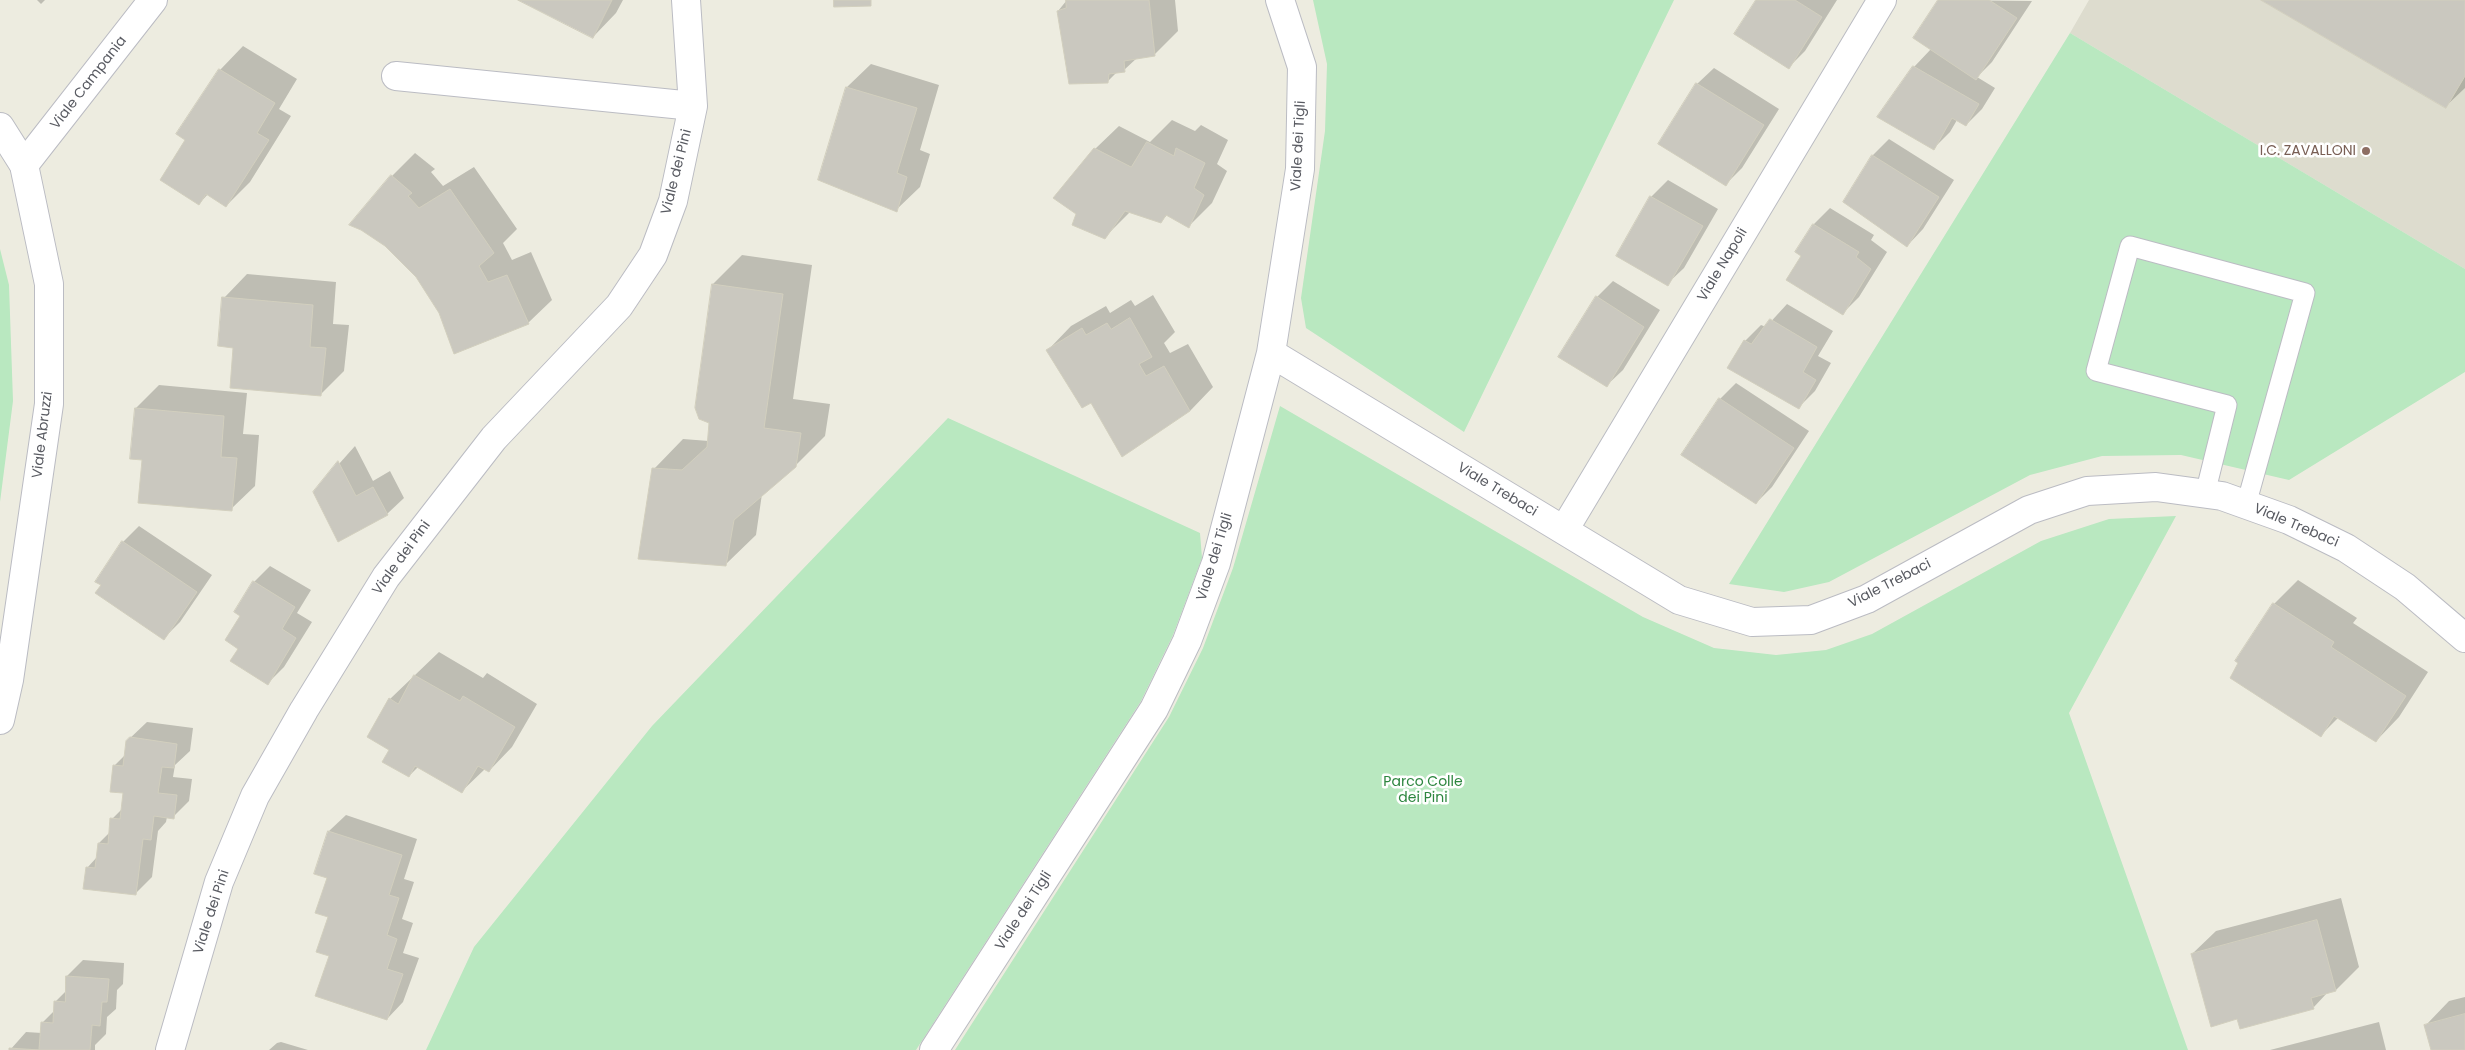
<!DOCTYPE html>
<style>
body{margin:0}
canvas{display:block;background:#edece0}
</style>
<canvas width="2465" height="1050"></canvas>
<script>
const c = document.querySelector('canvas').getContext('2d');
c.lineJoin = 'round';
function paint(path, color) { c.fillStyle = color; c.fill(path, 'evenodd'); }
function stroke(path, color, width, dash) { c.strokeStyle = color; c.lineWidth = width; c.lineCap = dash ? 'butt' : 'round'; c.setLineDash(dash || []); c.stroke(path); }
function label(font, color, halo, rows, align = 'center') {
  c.font = font + ' Poppins,sans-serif'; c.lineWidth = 5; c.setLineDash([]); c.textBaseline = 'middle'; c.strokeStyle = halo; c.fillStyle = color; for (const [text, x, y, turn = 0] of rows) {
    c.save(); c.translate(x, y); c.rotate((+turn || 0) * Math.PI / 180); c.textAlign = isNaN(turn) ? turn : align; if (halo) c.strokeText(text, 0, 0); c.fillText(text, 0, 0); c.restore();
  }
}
const education = new Path2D(`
 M2089,0H2465V269L2070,33Z`);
const green = new Path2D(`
 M1313,0H1674L1464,432L1306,328L1301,298L1325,131L1327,64Z
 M2070,33L2465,269V372L2289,480L2181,455L2102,456L2030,475L1829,582L1784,592L1729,584Z
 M0,249L9,285L13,401L0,502Z
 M1280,406L1643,617L1714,648L1776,655L1826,650L1872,634L2041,541L2109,519L2176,516L2069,713L2188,1050H955L1169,717L1203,648L1233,568Z
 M948,418L1200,533L1202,558L1173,635L1141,701L916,1050H426L474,947L652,726Z`);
const shadow = new Path2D(`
 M37,0H45L41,4Z
 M521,0H623L616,13L593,37Z
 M1067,0H1175L1178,31L1154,55L1137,58L1124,70L1117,72L1107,82L1058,11Z
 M1757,0H1837L1805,51L1789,67Z
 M1940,0L2032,1L1992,62L1977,77L1995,88L1982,109L1966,125L1957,120L1950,132L1934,148L1914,67L1931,49Z
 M2263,0H2465V88L2446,106Z
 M243,46L297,79L279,109L291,116L250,182L226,206L208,194L199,204L187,140L220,70Z
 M871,64L939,85L920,150L930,154L920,187L896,210L820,179L847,87Z
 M1714,68L1779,109L1742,168L1726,184L1697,84Z
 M1172,120L1195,131L1201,125L1228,140L1217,164L1227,171L1212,203L1189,226L1167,215L1161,222L1131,211L1105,237L1095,149L1119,126L1150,142Z
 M1889,139L1954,180L1923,229L1907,246L1844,201L1873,155Z
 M415,153L435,169L431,172L443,186L474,167L517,229L503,243L512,260L531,252L552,300L528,323L454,353L392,176Z
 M1668,180L1718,209L1684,268L1667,284L1618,255L1651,197Z
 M1830,208L1874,235L1871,240L1887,252L1859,297L1843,313L1803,256L1814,224Z
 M742,255L812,265L793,399L830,404L825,436L795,466L762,494L756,535L726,564L654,469L683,439L709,441L713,284Z
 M247,274L336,282L333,324L349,325L344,371L321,394L235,347L224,298Z
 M1613,281L1660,310L1623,370L1606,386L1597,297Z
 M1153,295L1175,332L1164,343L1170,353L1188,344L1213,387L1190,411L1091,401L1048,350L1071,326L1106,306L1110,313L1131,300L1135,306Z
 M1787,304L1833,331L1818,356L1831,363L1815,391L1798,408L1745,341L1761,325L1766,327Z
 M1736,383L1809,431L1772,487L1756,503L1720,399Z
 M159,385L247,393L243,434L259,435L255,486L231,509L136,408Z
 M355,446L373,481L390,471L404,498L387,514L338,540L314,492Z
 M139,526L212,575L180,622L164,638L123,542Z
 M270,566L311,590L297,613L312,622L284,667L268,683L240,648L242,616L254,582Z
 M2298,580L2357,618L2353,623L2428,672L2399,717L2376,741L2339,717L2321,735L2237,660L2274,604Z
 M439,652L483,678L487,673L537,704L512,747L489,771L485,769L462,791L418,767L409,776L391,749L390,699Z
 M147,722L193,728L190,751L175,765L173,777L192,779L189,801L173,817H167L166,822L158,831L152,877L135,894L87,868L97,857L99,843L110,832L112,819L123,808L124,792L114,766L126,754L127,741Z
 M346,815L417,839L404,879L414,882L402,919L413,923L403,953L419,958L403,1002L387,1019L330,955L328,877L316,873L329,831Z
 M2341,898L2359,967L2336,990L2328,992L2313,1008L2238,1018L2192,954L2216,931Z
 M83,960L124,963L123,984L117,990L116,1009L107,1017L106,1034L95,1045V1050H10L26,1032L42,1033V1023L55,1010V1002L67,990V976Z
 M2465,997V1050H2432L2426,1025L2449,1001Z
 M2379,1022L2386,1050H2270Z
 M281,1042L308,1050H269L277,1043Z`);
const building = new Path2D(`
 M518,0H612L593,38Z
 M834,0H871V6L834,7Z
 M1066,0H1149L1155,56L1124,61L1125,72L1109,74L1108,83L1069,84L1057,11L1066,8Z
 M1756,0H1795L1822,17L1789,69L1734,34Z
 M1938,0H1989L2017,18L1976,80L1913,38Z
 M2261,0H2465V76L2446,108Z
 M1913,66L1979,104L1966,126L1952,118L1934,150L1877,117Z
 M219,69L275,103L257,133L269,140L226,207L206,194L199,205L160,180L185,140L176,134Z
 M1696,83L1764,125L1726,186L1658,144Z
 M846,87L917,108L897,173L907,177L897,212L818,180Z
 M1147,142L1174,156L1176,148L1205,163L1194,188L1204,195L1189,228L1166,215L1161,223L1125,211L1105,239L1072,225L1076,214L1053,198L1094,148L1131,167Z
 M1872,155L1939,197L1907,247L1843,202Z
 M391,175L412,193L408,196L419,208L450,189L494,253L479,266L488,282L507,275L529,324L454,354L439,313L416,277L385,246L361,230L349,225Z
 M1650,196L1703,226L1668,286L1616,256Z
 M1813,224L1859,252L1856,257L1871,269L1843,315L1786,280L1801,256L1795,252Z
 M712,284L783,294L764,428L801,433L796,467L734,520L726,566L638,559L652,468L682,470L707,447L709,423L699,419L695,408Z
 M1596,296L1644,327L1607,387L1558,357Z
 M222,297L313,305L310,347L326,348L321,396L230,388L233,348L218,346Z
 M1130,318L1152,357L1139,364L1146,376L1164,366L1190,411L1122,457L1091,403L1082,408L1046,350L1082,328L1086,335L1107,323L1111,329Z
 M1770,319L1817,347L1803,372L1816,380L1799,409L1727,368L1744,340L1751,344Z
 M1719,398L1794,448L1756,504L1681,455Z
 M135,408L224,416L221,457L237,458L232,511L138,503L142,460L130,459Z
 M338,461L356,496L373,487L388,515L338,542L313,492Z
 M122,541L197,592L164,640L95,593L101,585L95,582Z
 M253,581L295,607L282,629L296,638L268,685L230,661L238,649L225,640L240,616L234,612Z
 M2273,603L2334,642L2331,647L2406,696L2376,742L2334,716L2321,737L2230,678L2238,663L2235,661Z
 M414,675L460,701L463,696L515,727L489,772L478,766L462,793L415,766L409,777L382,762L389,750L367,737L389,698L398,704Z
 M130,737L177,744L174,768L162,767L158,793L177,795L174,819L154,816L151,840L143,839L136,895L83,889L86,867L95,868L98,843L108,844L110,818L120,819L123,793L110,792L113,765L123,766L126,741Z
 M328,831L402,855L389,895L399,898L387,935L397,939L387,969L403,974L387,1020L315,996L329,956L316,952L328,917L315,913L327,878L314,874Z
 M2317,920L2336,991L2311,998L2314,1009L2240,1029L2237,1019L2211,1027L2191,954Z
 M66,976L109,979L107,1002H102L100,1026L92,1025L90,1050H9V1048L39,1050L41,1022L53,1023L54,1001L65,1002Z
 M2465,1014V1050H2431L2424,1025Z`);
const service = new Path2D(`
 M2205,494L2227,405L2096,371L2130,246L2305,293L2246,505`);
const minor = new Path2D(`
 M396,76L693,106
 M24,165L153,0
 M1271,353L1679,600L1752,622L1811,620L1867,599L2029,510L2087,491L2156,487L2222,496L2289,520L2346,548L2405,587L2465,638
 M1564,530L1882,0
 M170,1050L219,882L255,796L304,710L386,577L494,438L619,306L653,255L673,201L693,106L686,0
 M934,1050L1154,709L1187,641L1216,563L1271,353L1300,169L1302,67L1280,0`);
const tertiary = new Path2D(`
 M0,127L24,165L49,284V404L9,680L0,720`);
const markers = [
 [2366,151,5,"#8d6e63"]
];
const streetNames = [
 ["Viale Campania",89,83,-52],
 ["Viale dei Tigli",1299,146,-87],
 ["Viale dei Pini",677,172,-76],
 ["Viale Napoli",1723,265,-59],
 ["Viale Abruzzi",43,435,-83],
 ["Viale Trebaci",1497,490,31],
 ["Viale Trebaci",2296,526,23],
 ["Viale dei Tigli",1215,557,-73],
 ["Viale dei Pini",402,558,-54],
 ["Viale Trebaci",1890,584,-27],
 ["Viale dei Tigli",1024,911,-57],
 ["Viale dei Pini",212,912,-72]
];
const educationNames = [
 ["I.C. ZAVALLONI",2356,151]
];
const parkNames = [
 ["Parco Colle",1423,782],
 ["dei Pini",1423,798]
];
paint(education, '#dddcce');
paint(green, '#b9e8c0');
paint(shadow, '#0003');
paint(building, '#cac8bf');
stroke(building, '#d2cfbe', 1);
stroke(service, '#bbbcc3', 21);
stroke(minor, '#bbbcc3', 30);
stroke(tertiary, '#bbbcc3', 30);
stroke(service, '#fff', 19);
stroke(minor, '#fff', 28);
stroke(tertiary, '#fff', 28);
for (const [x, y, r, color] of markers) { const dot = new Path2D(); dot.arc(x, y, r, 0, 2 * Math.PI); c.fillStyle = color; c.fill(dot); stroke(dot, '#fff', 2); }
label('14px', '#595b62', '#fff', streetNames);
label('14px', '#785e54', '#fff', educationNames, 'right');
label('14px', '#2d863f', '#fff', parkNames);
</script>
